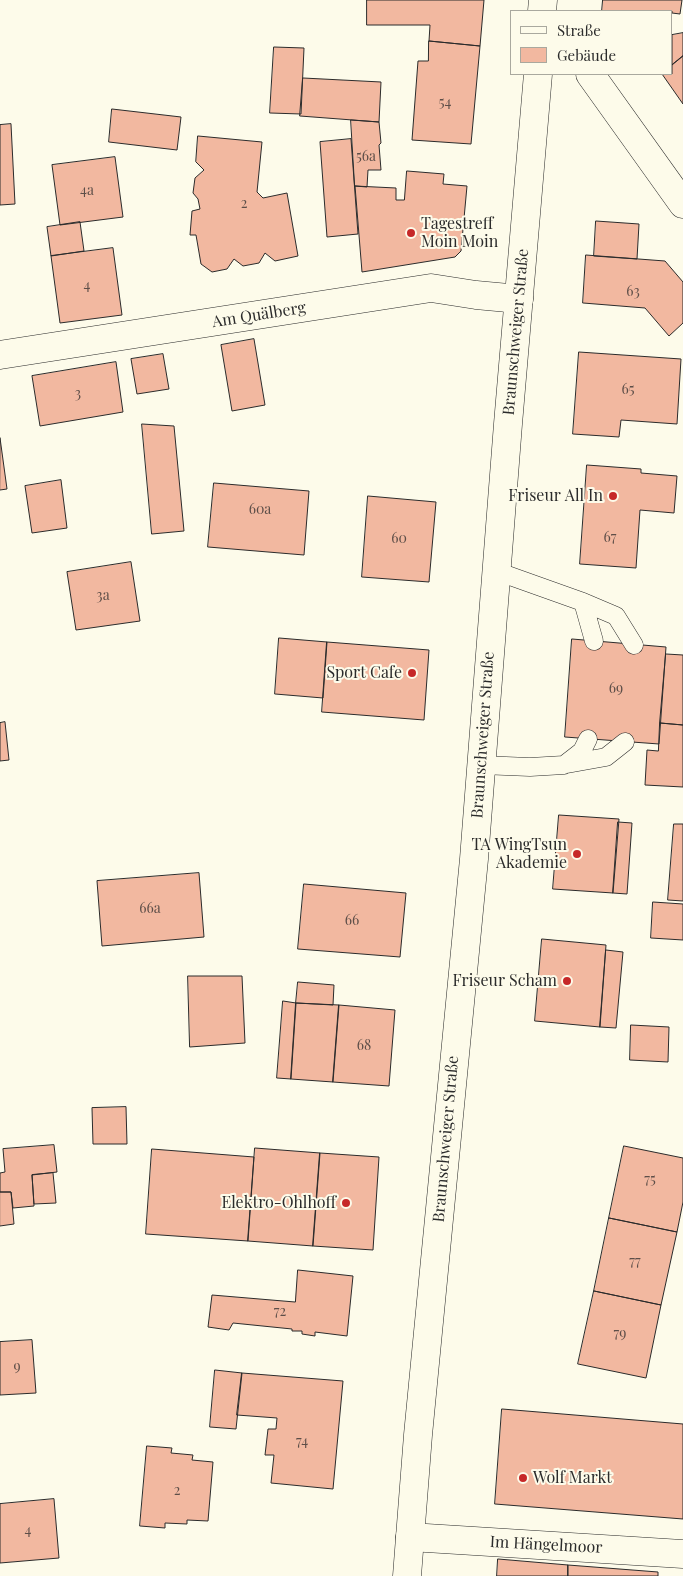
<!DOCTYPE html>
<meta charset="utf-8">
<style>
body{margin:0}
#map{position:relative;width:683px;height:1576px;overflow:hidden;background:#fdfbea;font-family:"Playfair Display",serif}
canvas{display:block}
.legend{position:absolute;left:510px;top:10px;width:162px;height:65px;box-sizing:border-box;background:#fdfbea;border:1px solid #a9a89e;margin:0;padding:6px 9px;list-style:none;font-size:15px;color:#2b2b2b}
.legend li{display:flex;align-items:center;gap:10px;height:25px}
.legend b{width:25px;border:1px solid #a9a89e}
</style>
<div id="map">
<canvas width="683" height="1576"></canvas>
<ul class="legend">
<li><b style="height:6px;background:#fdfbea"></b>Straße</li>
<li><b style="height:14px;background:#f2b8a0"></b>Gebäude</li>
</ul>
</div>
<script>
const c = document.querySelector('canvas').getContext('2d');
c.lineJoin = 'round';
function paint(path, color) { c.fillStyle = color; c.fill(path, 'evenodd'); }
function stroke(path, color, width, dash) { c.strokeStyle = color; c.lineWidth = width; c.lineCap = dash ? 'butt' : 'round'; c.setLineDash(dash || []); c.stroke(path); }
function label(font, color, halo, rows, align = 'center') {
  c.font = font + ' "Playfair Display",serif'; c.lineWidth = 4; c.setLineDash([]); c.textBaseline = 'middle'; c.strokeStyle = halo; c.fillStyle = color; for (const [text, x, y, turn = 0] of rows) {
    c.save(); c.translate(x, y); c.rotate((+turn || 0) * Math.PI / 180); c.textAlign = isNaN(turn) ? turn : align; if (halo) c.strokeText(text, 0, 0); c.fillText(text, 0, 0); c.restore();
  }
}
const building = new Path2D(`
 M367,0H484L480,46L429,41L430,25H367Z
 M603,0H682L680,14L672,13V11H602Z
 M683,33V56L672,65V35Z
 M429,41L480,46L471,144L412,140L418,61H428Z
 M274,47L304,48L301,114L270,113Z
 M683,56V104L662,74H672V65Z
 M303,78L381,82L379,122L300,116Z
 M112,109L181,117L177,150L109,142Z
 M351,120L379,122L381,143L379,145L381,170H368L367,187L355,186Z
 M11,124L15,204L0,205V125Z
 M198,136L262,142L257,192L263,198L287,193L298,256L275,261L265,253L259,263L243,266L234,259L227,269L212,272L201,264L196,235H190L192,211L200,209L198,199L193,193L195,178L204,170L196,162Z
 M351,139L358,234L327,237L320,142Z
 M115,157L123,217L60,225L52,165Z
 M407,171L444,174L443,184L467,186L461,251L455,257L362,272L355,186L396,188V200H404Z
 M596,221L639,224L637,259L594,256Z
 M80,222L84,251L51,256L47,227Z
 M113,248L122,315L60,323L51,256Z
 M586,255L665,261L683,282V323L669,336L645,308L583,303Z
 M254,339L265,405L232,411L221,345Z
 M579,352L681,359L677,424L621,420L619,437L573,434Z
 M163,354L169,389L137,394L131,359Z
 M116,362L123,412L40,426L32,376Z
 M142,424L174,426L184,531L152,534Z
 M0,438L7,489L0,490Z
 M587,465L641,469V473L677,476L674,513L640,510L636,568L580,564Z
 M61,480L67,528L32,533L25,486Z
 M214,483L309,491L304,555L208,547Z
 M368,496L436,502L429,582L362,577Z
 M131,562L140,621L76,630L67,572Z
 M279,638L327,642L323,698L275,694Z
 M572,639L666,647L659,744L565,737Z
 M327,642L429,650L424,720L322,712Z
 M666,654L683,655V725L660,723Z
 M5,722L9,760L0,761V723Z
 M660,723L683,725V787L645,785L647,750L658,751Z
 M559,815L619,819L613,893L553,889Z
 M618,822L632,823L627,894L613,893Z
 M674,824H683V901L668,900Z
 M199,873L204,937L102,946L97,881Z
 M304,884L406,893L400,957L298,949Z
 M653,902L683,904V940L651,938Z
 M542,939L606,945L600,1027L535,1021Z
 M606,950L623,952L616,1028L600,1027Z
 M188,976H242L245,1043L190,1047Z
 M298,982L334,985L333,1005L296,1003Z
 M283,1001L296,1003L291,1079L277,1078Z
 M296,1003L339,1005L333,1082L291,1079Z
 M339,1005L395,1010L389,1086L333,1082Z
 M631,1025L669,1027L668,1062L630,1060Z
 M126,1107L127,1144H93L92,1108Z
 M54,1145L57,1172L32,1175L34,1206L13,1208L11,1192H0V1173L5,1172L3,1149Z
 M624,1146L683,1158V1202L677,1232L609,1218Z
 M255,1148L320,1153L313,1246L248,1241Z
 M152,1149L254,1157L248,1241L146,1234Z
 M320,1153L379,1157L373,1250L313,1246Z
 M53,1173L56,1203L34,1204L32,1175Z
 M0,1192H11L14,1224L0,1226Z
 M609,1218L677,1232L661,1305L594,1291Z
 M298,1270L353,1276L347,1336L315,1332V1336L302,1334V1331H292V1329L233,1323L229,1330L208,1327L212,1295L295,1302Z
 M594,1291L661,1305L646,1378L578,1364Z
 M32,1340L36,1393L0,1395V1342Z
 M215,1370L242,1373L236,1429L210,1427Z
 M242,1373L343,1381L333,1489L271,1483L274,1455H265L268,1429H276L277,1418L237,1415Z
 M502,1409L683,1424V1519L495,1504Z
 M147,1446L172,1448L171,1453L193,1455L192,1460L213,1462L208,1521L187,1520V1524L165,1523V1528L140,1526Z
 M54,1499L59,1558L0,1563V1504Z
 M498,1559L568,1565V1576H497Z
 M568,1565L658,1572V1576H568Z`);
const service = new Path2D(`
 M496,571L583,602L594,641
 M583,602L616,616L634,645
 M567,764L606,757L625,742
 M481,765L530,767L564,765L582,751L588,739`);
const minor = new Path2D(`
 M590,74L683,204
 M0,355L431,288L476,295L519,299
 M410,1537L683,1554`);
const tertiary = new Path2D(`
 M542,11L543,0
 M407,1576L418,1435L474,859L508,424L538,74`);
const markers = [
 [411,233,5,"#c62828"],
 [613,496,5,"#c62828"],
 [412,673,5,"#c62828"],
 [577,854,5,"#c62828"],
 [567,981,5,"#c62828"],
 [346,1203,5,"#c62828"],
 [523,1478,5,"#c62828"]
];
const numberNames = [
 ["54",445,103],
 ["56a",366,157],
 ["4a",87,191],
 ["2",244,204],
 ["4",87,286],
 ["63",633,292],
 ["65",628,390],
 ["3",78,394],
 ["60a",260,510],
 ["67",610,538],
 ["60",399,539],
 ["3a",103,596],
 ["69",616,689],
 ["66a",150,909],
 ["66",352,921],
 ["68",364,1046],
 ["75",650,1180],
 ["77",635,1262],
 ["72",280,1312],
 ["79",620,1334],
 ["9",17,1367],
 ["74",302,1442],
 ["2",177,1491],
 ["4",28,1531]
];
const poiNames = [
 ["Tagestreff",421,224,"left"],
 ["Moin Moin",421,242,"left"],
 ["Friseur All In",603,496],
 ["Sport Cafe",402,673],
 ["TA WingTsun",567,845],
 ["Akademie",567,863],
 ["Friseur Scham",557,981],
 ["Elektro-Ohlhoff",336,1203],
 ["Wolf Markt",533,1478,"left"]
];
const streetNames = [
 ["Am Quälberg",259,315,-9],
 ["Braunschweiger Straße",516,332,-85],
 ["Braunschweiger Straße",483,735,-86],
 ["Braunschweiger Straße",446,1139,-85],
 ["Im Hängelmoor",546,1545,3]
];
paint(building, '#f2b8a0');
stroke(building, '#2b2b2b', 1);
stroke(service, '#2b2b2b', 19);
stroke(minor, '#2b2b2b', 29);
stroke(tertiary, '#2b2b2b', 29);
stroke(service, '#fdfbea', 18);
stroke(minor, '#fdfbea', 28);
stroke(tertiary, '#fdfbea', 28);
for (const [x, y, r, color] of markers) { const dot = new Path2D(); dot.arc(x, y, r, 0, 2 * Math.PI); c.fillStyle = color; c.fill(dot); stroke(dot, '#fdfbea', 2); }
label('14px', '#5d4e48', null, numberNames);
label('16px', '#2b2b2b', '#fdfbea', poiNames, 'right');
label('16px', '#2b2b2b', '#fdfbea', streetNames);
</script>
